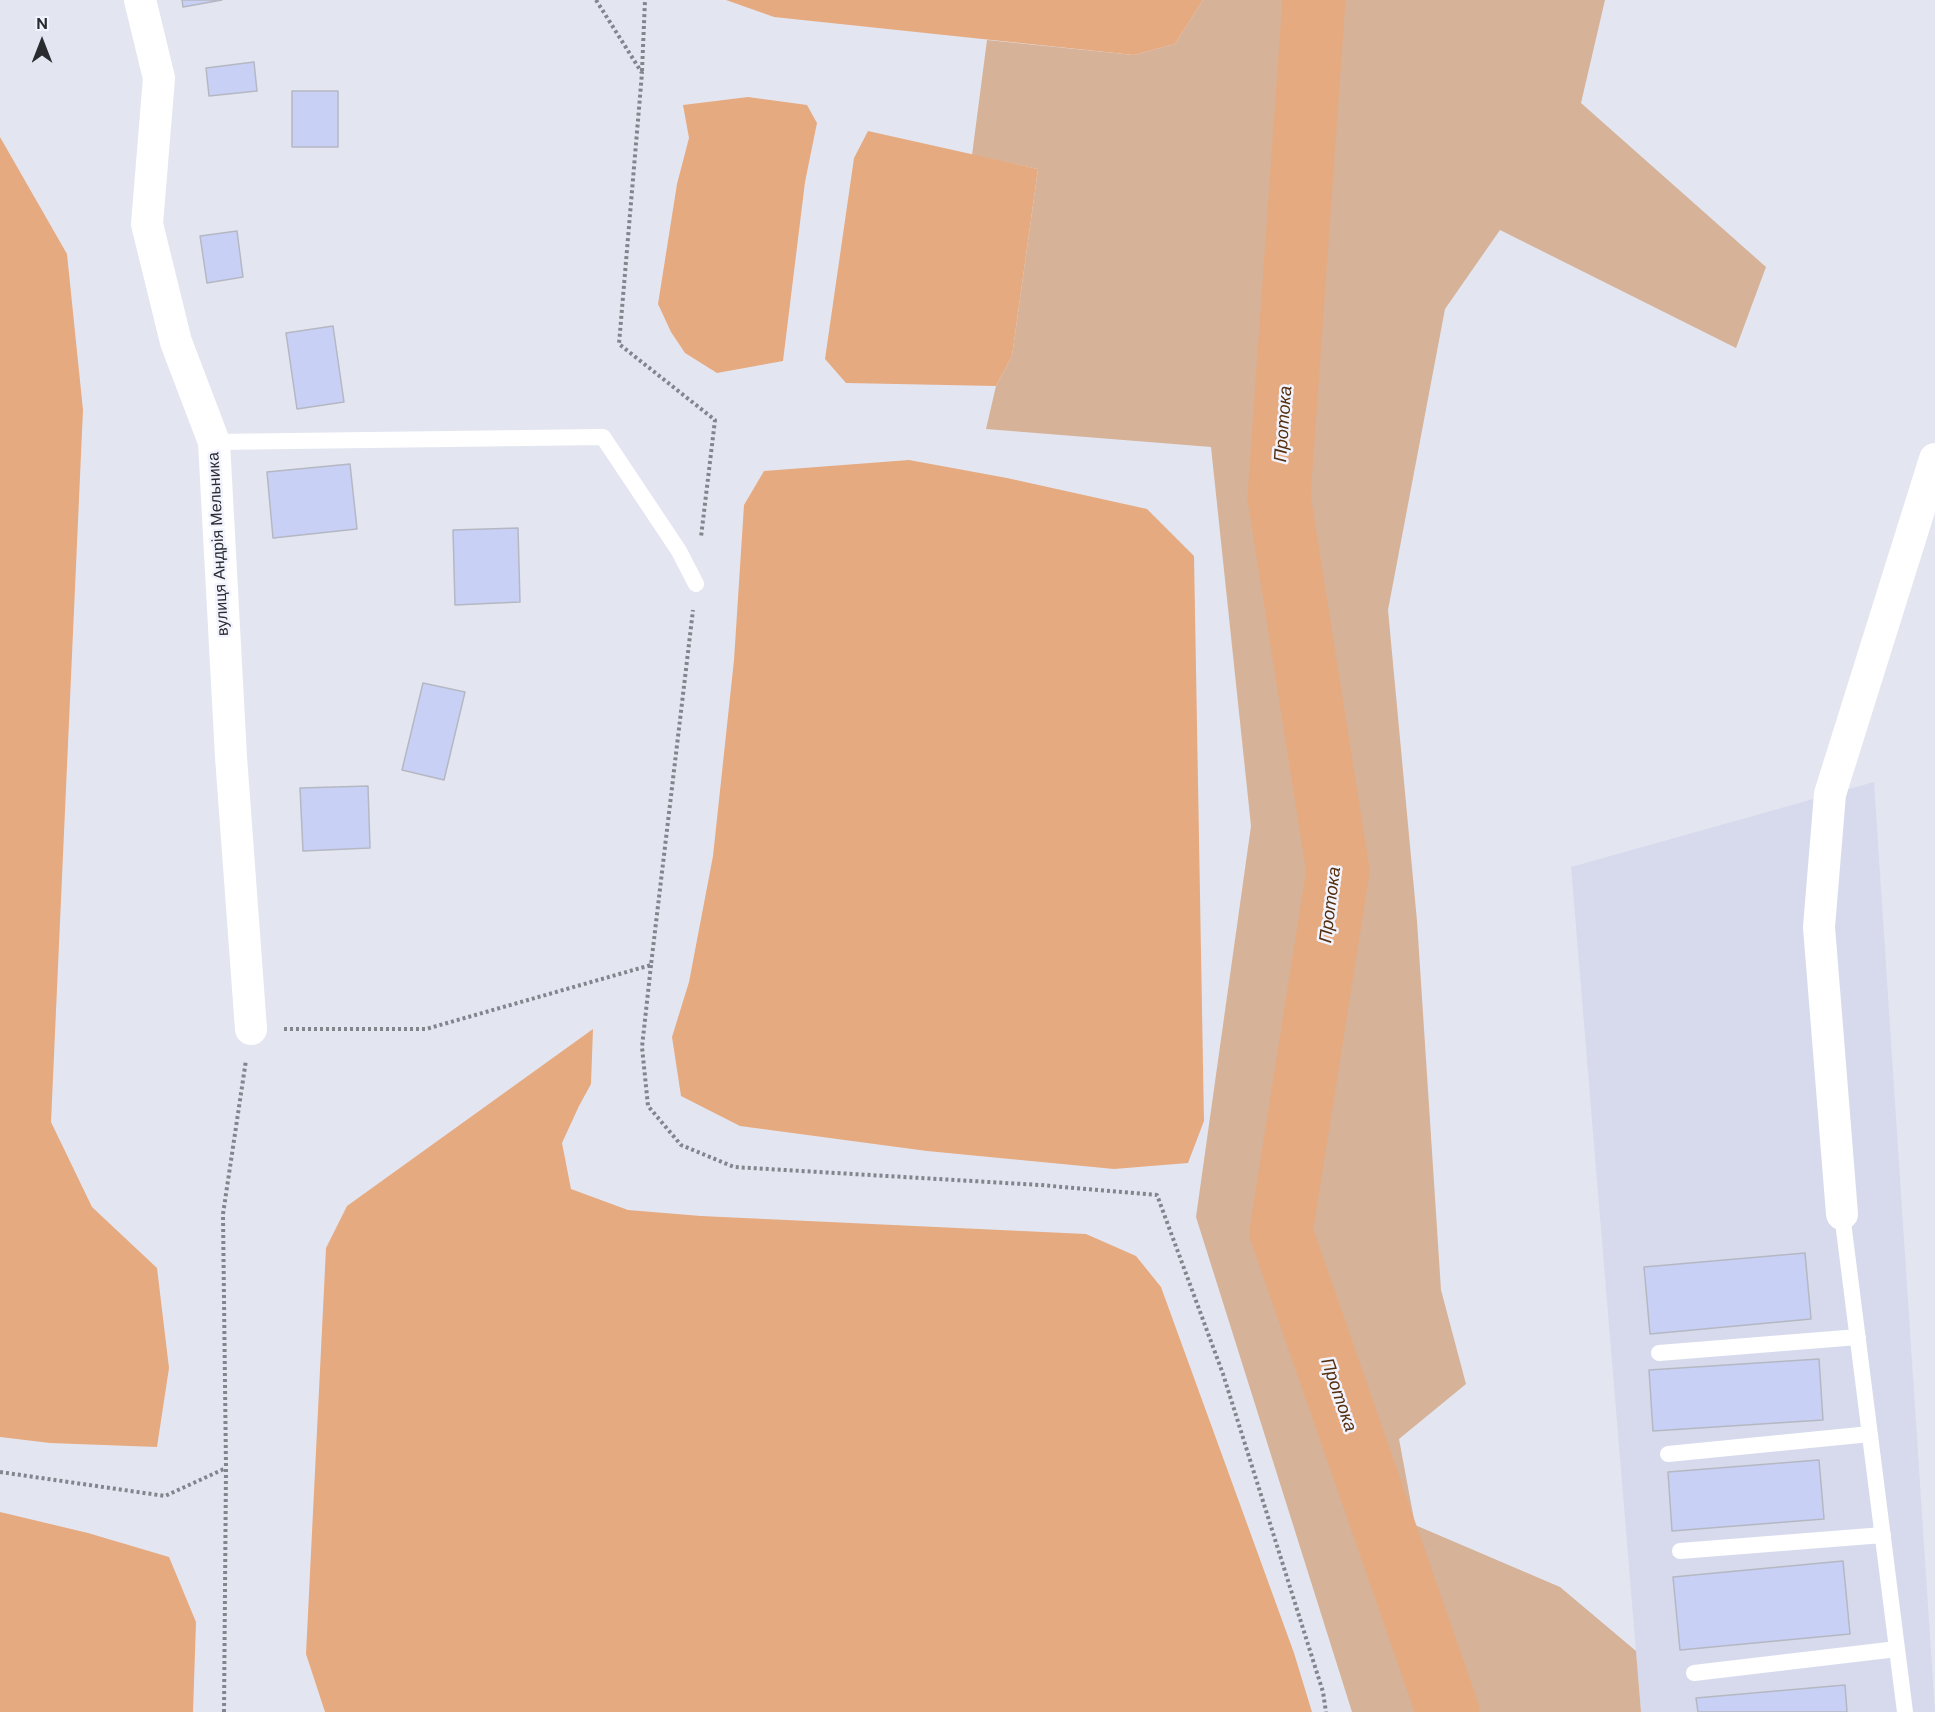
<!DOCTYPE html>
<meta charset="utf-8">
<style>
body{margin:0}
#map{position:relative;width:1935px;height:1712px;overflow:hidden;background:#e3e6f1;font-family:"DM Sans",sans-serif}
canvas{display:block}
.north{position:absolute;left:12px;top:12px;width:60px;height:60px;-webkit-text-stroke:4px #f1f3fe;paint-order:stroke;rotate:0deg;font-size:16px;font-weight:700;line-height:24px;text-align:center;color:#2a2b2f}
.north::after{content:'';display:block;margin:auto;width:21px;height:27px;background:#2a2b2f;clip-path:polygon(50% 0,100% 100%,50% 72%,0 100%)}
</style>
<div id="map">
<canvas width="1935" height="1712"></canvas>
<div class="north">N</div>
</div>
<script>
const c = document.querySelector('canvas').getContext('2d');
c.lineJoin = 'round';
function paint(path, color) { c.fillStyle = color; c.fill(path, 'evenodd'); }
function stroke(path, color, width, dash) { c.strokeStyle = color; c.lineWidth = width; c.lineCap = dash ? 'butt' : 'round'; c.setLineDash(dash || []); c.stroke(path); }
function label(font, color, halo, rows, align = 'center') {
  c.font = font + ' "DM Sans",sans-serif'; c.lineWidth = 5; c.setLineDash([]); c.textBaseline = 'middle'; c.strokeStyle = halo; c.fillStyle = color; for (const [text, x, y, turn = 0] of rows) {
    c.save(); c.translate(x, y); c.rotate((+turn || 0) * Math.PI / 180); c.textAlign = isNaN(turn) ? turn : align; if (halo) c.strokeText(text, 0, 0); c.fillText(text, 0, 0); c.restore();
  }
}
const built = new Path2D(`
 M1874,782L1935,1712H1641L1571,867Z`);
const green = new Path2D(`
 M1203,0H1605L1581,103L1766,267L1736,348L1500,230L1445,309L1388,610L1417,921L1441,1290L1466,1384L1399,1439L1415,1525L1560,1587L1636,1651L1641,1712H1352L1196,1217L1251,826L1211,447L986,429L996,386L1012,356L1038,169L972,155L987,40L1134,55L1175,44Z`);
const water = new Path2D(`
 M726,0H1203L1175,44L1134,55L774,17Z
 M748,97L807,105L817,123L805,182L783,361L717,373L685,353L671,332L658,304L677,184L689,138L683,105Z
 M868,131L1038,169L1012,356L996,386L846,383L825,359L854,158Z
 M0,137L67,254L83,410L51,1122L92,1207L157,1268L169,1368L157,1447L50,1443L0,1437Z
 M909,460L1007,478L1147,509L1194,556L1204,1121L1188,1163L1114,1169L927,1151L740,1126L681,1096L672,1037L689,982L713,856L734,660L744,505L764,471Z
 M593,1029L591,1084L579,1106L562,1143L571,1189L628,1210L701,1216L1086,1234L1136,1256L1161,1287L1294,1653L1312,1712H325L306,1654L326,1248L347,1206Z
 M0,1512L88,1533L169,1557L196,1622L193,1712H0Z`);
const river = new Path2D(`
 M1314,0L1279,497L1338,871L1281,1232L1448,1712`);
const building = new Path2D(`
 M182,0H222L183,7Z
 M254,62L257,91L209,96L206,68Z
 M292,91H338V147H292Z
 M237,231L243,277L207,283L200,236Z
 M333,326L344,402L297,409L286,333Z
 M350,464L357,529L273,538L267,472Z
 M518,528L520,602L455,605L453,530Z
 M423,683L465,692L444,780L402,770Z
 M368,786L370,848L303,851L300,788Z
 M1805,1253L1811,1319L1650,1334L1644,1267Z
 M1819,1359L1823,1420L1653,1431L1649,1370Z
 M1819,1460L1824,1519L1672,1531L1668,1472Z
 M1843,1561L1850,1634L1680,1650L1673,1577Z
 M1845,1685L1847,1712H1698L1696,1698Z`);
const path = new Path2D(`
 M596,0L642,73L619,344L715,420L701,537
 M642,71L645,0
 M651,965L642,1047L648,1106L681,1145L734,1167L1040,1185L1157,1195L1223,1374L1323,1692L1326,1712
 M284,1029H426L651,965L693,610
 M0,1472L165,1496L226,1468
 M224,1712L226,1468L223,1214L246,1060`);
const lane = new Path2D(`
 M214,442L603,437L679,551L696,584
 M1842,1214L1905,1712
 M1659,1353L1858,1337
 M1668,1454L1870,1434
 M1680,1551L1883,1535
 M1694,1673L1897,1649`);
const street = new Path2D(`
 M140,0L159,78L147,224L176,342L214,442L231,757L251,1029
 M1842,1214L1819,927L1830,794L1935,459`);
const streetNames = [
 ["вулиця Андрія Мельника",219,544,-93]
];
const waterNames = [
 ["Протока",1284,424,-86],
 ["Протока",1331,905,-83],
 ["Протока",1338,1395,71]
];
paint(built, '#d6daec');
paint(green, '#d6b298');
paint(water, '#e6aa80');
stroke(river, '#e6aa80', 63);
paint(building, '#c8d0f6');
stroke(building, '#b5b8c2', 1.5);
stroke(path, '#83858c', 4, [3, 3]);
stroke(lane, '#fff', 16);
stroke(street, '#fff', 32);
label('16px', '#2a2b2f', '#f1f3fe', streetNames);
label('italic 18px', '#562f0e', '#f1f3fe', waterNames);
</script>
